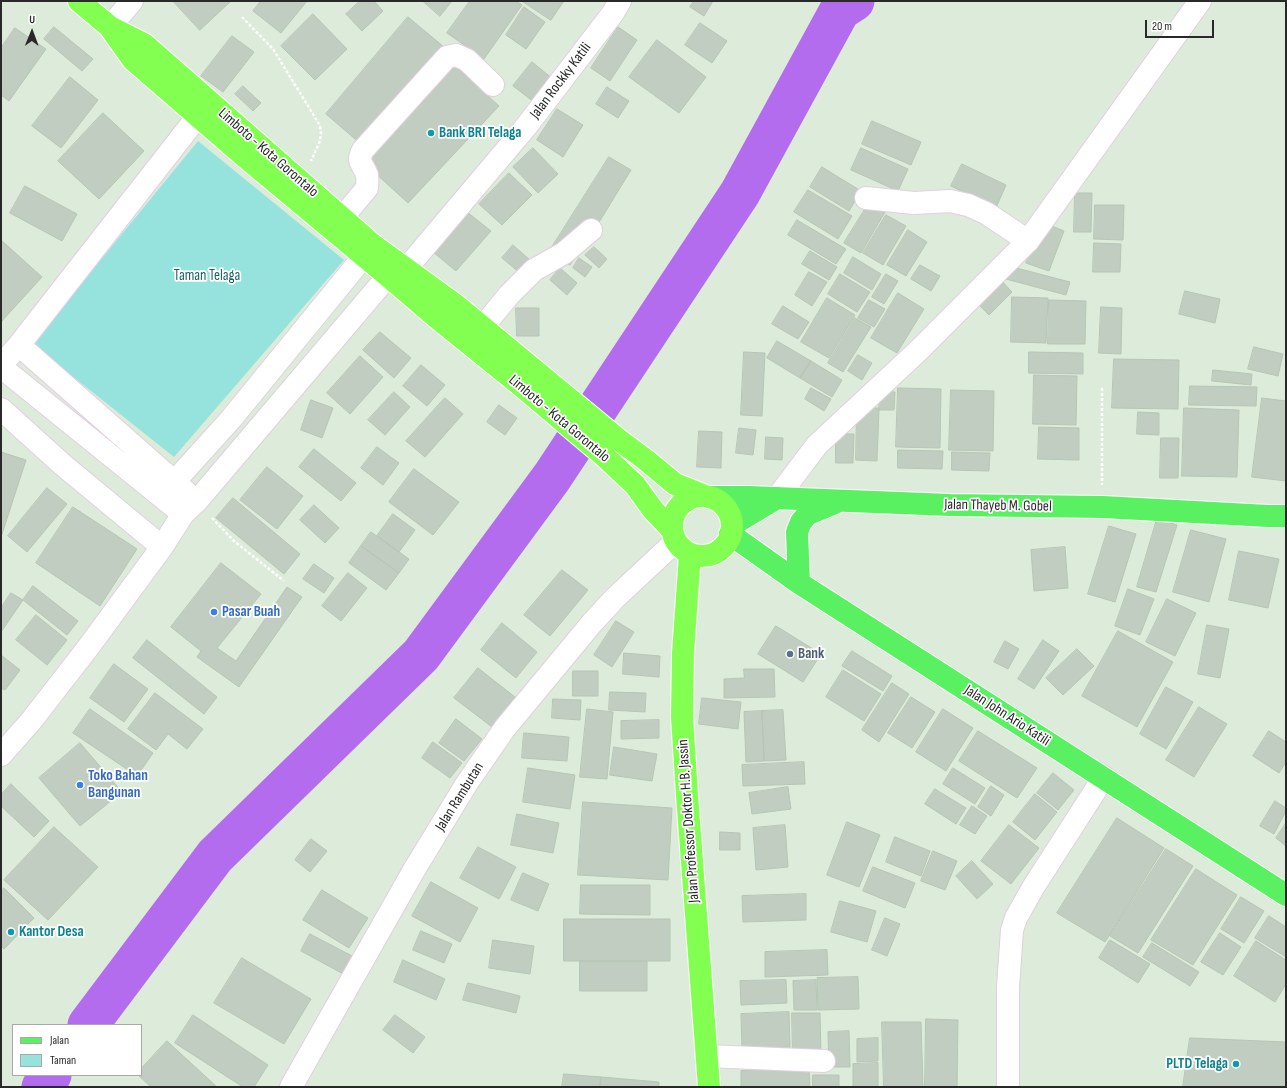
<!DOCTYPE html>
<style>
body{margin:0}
#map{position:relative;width:1287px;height:1088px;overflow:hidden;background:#ddebda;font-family:"Sofia Sans Condensed",sans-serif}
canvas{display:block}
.frame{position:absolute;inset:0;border:2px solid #292929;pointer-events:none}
.legend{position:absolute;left:12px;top:1024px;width:130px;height:52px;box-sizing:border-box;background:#fff;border:1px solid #a9a9a9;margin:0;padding:5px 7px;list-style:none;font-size:12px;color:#292929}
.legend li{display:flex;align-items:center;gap:8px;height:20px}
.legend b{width:20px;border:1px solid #a9a9a9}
.north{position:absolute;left:12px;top:12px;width:40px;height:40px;-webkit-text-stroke:3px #fff;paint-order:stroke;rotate:1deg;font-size:11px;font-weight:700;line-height:16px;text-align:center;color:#292929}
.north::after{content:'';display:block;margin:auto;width:14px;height:18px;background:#292929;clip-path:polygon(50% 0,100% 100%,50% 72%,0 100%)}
.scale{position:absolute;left:1145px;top:20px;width:69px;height:18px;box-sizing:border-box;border:2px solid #292929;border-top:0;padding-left:5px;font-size:12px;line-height:14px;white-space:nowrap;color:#292929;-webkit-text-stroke:3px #fff;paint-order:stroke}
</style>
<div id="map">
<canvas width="1287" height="1088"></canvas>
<div class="frame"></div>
<ul class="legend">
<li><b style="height:5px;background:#59f161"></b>Jalan</li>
<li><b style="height:11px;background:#96e3de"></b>Taman</li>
</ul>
<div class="north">U</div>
<div class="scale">20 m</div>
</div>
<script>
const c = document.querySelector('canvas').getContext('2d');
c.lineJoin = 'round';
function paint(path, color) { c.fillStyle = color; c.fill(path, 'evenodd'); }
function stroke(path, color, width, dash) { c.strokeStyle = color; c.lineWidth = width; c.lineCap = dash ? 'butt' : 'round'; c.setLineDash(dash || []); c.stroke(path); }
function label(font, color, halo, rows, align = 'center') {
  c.font = font + ' "Sofia Sans Condensed",sans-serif'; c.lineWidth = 3.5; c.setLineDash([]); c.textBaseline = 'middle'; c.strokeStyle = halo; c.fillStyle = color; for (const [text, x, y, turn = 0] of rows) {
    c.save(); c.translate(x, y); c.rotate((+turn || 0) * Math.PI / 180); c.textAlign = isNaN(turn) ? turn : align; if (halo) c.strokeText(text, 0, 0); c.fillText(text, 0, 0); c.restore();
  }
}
const green = new Path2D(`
 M198,141L344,260L174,457L32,344Z`);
const river = new Path2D(`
 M88,1025L215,856L421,655L552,477L740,193L840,10L854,1
 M42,1087L51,1075`);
const building = new Path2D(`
 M173,1H231L200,30Z
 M261,1H307L281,33L253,11Z
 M360,1H374L383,11L362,31L346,14Z
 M423,1H452L440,16Z
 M470,1H516L522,5L484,59L447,33Z
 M522,1H564L551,20Z
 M694,1H713L704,16L690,7Z
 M524,7L545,22L526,49L506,35Z
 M313,14L347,49L315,80L281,46Z
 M408,17L444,47L362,145L326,114Z
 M700,23L727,41L712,63L685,45Z
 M54,27L93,59L82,71L44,39Z
 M618,27L637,40L610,81L591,68Z
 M15,28L46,49L9,101L1,95V48Z
 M232,36L254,52L223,92L201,76Z
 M657,40L706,77L679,113L629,77Z
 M532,62L553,79L534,102L513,86Z
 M453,64L499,106L408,203L362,161Z
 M70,77L98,100L61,148L32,126Z
 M243,86L261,103L253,111L235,94Z
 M607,87L629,101L618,118L596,104Z
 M557,109L583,125L563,157L537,140Z
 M103,113L144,151L99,199L58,161Z
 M872,121L921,142L911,165L862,144Z
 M533,148L558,174L538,193L513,167Z
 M861,148L908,169L898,191L851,170Z
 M609,157L631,170L601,219L570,265L549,252Z
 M962,164L1006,185L996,208L951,186Z
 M822,167L861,191L849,211L810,187Z
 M509,173L532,195L502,225L479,204Z
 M25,186L77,214L62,241L10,213Z
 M808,190L852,216L838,239L794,212Z
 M1075,193H1092L1091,232H1074Z
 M869,203L885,212L861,253L844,243Z
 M1095,205H1124L1123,240L1094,239Z
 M467,212L491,231L456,271L433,252Z
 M886,215L906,226L883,265L863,253Z
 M797,220L846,249L836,264L788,235Z
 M1042,222L1064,231L1049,271L1026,263Z
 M908,230L927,242L906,276L887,265Z
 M1,240L42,277L1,322Z
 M1094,243L1121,244L1120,272H1093Z
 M513,245L531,261L520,273L502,258Z
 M594,247L607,259L599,268L585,255Z
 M810,251L837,267L829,280L802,264Z
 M853,257L881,274L872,290L844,273Z
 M579,258L592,267L585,277L573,268Z
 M920,265L940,276L931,291L911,279Z
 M1005,265L1070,282L1066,295L1002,278Z
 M560,268L577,283L567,295L550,280Z
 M809,272L827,282L812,306L795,295Z
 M840,274L870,292L857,312L828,294Z
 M886,274L898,281L884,304L872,297Z
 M998,277L1012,292L989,315L974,300Z
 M1185,291L1220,299L1215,323L1179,314Z
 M898,293L924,309L897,353L871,338Z
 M1012,297L1048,298L1046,343L1011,342Z
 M827,298L855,315L829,358L801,342Z
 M869,300L885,309L874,327L858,318Z
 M1049,300L1086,301L1085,344H1048Z
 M783,306L809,322L798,339L772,324Z
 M1101,307L1122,308L1121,354L1099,353Z
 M516,308H539V336H517Z
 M855,318L871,327L843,372L828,363Z
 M380,332L411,358L394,378L363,350Z
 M777,341L811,361L800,378L767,358Z
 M1254,347L1283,354L1278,376L1248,369Z
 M744,352L765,353L762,416L741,415Z
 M1029,352L1083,353V374L1029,373Z
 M858,355L872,363L862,380L848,371Z
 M360,356L383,377L350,414L327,393Z
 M1114,359L1179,360L1178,409L1112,408Z
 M811,361L842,380L832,397L800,378Z
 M421,365L445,385L427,406L403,386Z
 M1213,370L1252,374L1251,385L1212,381Z
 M1034,375L1077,376L1076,425L1033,424Z
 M1190,386L1257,387L1256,406L1189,405Z
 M811,388L831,399L824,411L805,399Z
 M898,388L941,389L940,448L896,447Z
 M951,390L994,391L993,451L949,450Z
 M880,391L895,392L894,410H879Z
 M394,392L410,407L385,435L368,420Z
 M445,398L463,414L425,457L406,441Z
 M1262,398L1286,401V481L1252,477Z
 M311,400L333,408L322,438L301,430Z
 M499,405L517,418L505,435L487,422Z
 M857,408H879L877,461L856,460Z
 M1184,408L1239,410L1237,477L1182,476Z
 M1138,412L1159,413V435L1137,434Z
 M1039,427L1079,428V460L1038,459Z
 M739,428L756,430L753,455L736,453Z
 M699,431L722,432L721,468L697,467Z
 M836,434H854L853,463H836Z
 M766,437L783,438L782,460L765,459Z
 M1161,438H1179L1178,478H1160Z
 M377,447L399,463L383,485L361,468Z
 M314,449L356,483L341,501L299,467Z
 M898,450L943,451L942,469L898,468Z
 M1,452L26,460L1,537Z
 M952,452L990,453L989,471L952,470Z
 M267,467L303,496L277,529L240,500Z
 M414,469L459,502L433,535L389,502Z
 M47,488L67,504L27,552L8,536Z
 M233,498L300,554L284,574L216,518Z
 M314,505L339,528L325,543L300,520Z
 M73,507L137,549L100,606L36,563Z
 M393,514L415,530L399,552L377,536Z
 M1157,519L1177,525L1156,592L1137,587Z
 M1109,526L1136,534L1115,602L1088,594Z
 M1191,530L1226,539L1209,602L1173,592Z
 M371,532L409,559L399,573L361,546Z
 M361,546L399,573L386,590L349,563Z
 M1065,547L1068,588L1034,591L1031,550Z
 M1239,551L1279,559L1268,608L1229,600Z
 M221,563L261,594L217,648L236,661L287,587L302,597L239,687L197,657L201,651L171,627Z
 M314,564L334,578L324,593L303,579Z
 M562,570L588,590L550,636L524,615Z
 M348,573L367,588L341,621L322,606Z
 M33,586L78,621L67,635L23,600Z
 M1128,589L1154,599L1140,635L1115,626Z
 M11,593L23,600L1,632V608Z
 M1167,599L1196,613L1175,656L1146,642Z
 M36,615L67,640L47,665L16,640Z
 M616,621L634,632L612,667L594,655Z
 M502,623L537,652L516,678L481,650Z
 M1207,625L1229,629L1220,678L1198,674Z
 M776,626L821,654L803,682L758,654Z
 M1118,631L1173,662L1137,727L1082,696Z
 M147,640L217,697L204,714L133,658Z
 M1043,640L1059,651L1034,689L1018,679Z
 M1005,641L1019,649L1008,669L994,662Z
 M1077,649L1094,666L1063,695L1046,678Z
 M852,651L892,676L883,691L842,666Z
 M624,653L660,656L659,677L623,674Z
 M1,655L20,670L5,690L1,688Z
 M114,664L148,689L124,722L90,698Z
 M478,668L515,697L492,727L454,698Z
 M744,669H774L775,697L724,698V679L744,678Z
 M843,670L881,694L864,721L826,697Z
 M573,671H598V696H573Z
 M892,683L909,694L879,742L862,730Z
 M1166,687L1193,702L1166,749L1140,734Z
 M610,692L646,693L645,712L609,710Z
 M155,693L203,729L187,749L168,734L156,750L128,729Z
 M911,697L935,712L912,748L888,733Z
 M702,698L741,702L738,729L699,724Z
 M553,699L581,700L580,720L552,718Z
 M1199,707L1227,724L1194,777L1166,760Z
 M90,709L153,753L137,776L73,733Z
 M587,709L613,712L607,779L580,777Z
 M943,709L973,728L946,771L916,752Z
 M783,710L786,760L764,761L762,711Z
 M762,711L764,761L746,762L744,712Z
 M456,719L482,739L464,761L439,743Z
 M659,720V738L621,739V721Z
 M978,731L1037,768L1017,798L959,761Z
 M1269,731L1286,742V762L1279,773L1253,756Z
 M524,733L569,737L567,761L522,758Z
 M433,742L462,763L450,778L422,758Z
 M80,743L122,792L80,826L39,778Z
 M614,747L657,754L652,781L610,775Z
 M804,762L805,784L743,786L742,765Z
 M528,768L575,775L570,809L523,802Z
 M953,768L985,788L975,804L943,784Z
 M1053,773L1074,790L1058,810L1037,793Z
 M11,784L49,821L34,837L1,806V795Z
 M991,786L1004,795L991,816L978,807Z
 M788,787L791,809L752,814L749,793Z
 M935,789L966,808L956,824L925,804Z
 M1035,794L1057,812L1035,840L1013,822Z
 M1275,801L1286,808V811L1274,834L1260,826Z
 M583,802L672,808L668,880L578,875Z
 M972,806L987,816L975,834L960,825Z
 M517,814L559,823L553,853L511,845Z
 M1117,818L1164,848L1105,942L1057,913Z
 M847,822L880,835L859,887L827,875Z
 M1286,823V846L1276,838Z
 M785,825L788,867L756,870L753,828Z
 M1009,825L1039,848L1011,884L981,861Z
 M54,827L98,867L48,920L4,880Z
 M720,832L740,833V850H720Z
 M895,837L930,851L921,876L886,862Z
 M311,839L327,851L310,872L295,860Z
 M478,847L516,867L499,899L460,878Z
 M1166,849L1193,866L1138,953L1110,936Z
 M933,851L957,861L945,890L921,881Z
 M972,861L993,884L977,899L956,876Z
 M873,867L915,883L905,908L863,891Z
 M1196,869L1237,895L1193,965L1151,940Z
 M523,873L549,884L538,911L511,900Z
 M431,882L478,908L460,942L412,916Z
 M581,885H650V915L580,914Z
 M4,888L34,918L4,949L1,945V891Z
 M322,890L368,918L349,948L303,920Z
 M806,894V920L743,922L742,896Z
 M1241,897L1264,911L1244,943L1221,929Z
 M840,901L876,911L867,942L831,932Z
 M1269,916L1286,927V957L1255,938Z
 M885,918L900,924L887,956L872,950Z
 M564,919H670V961H564Z
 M421,931L452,944L444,963L413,950Z
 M1220,933L1241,947L1223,975L1201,962Z
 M310,934L356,958L347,976L301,951Z
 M493,940L534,946L530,974L489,968Z
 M1110,940L1150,964L1138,983L1099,958Z
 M1256,941L1286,960V984L1275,1002L1234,976Z
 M1152,943L1199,972L1190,986L1143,957Z
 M827,950L828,975L765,977V952Z
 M242,958L311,999L284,1044L214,1003Z
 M403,960L445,979L436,1000L394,982Z
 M580,961H647V991H580Z
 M858,977L859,1009L818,1010L817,978Z
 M786,980L787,1003L741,1005L740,981Z
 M816,980L817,1010H794L793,981Z
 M468,983L520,996L516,1013L463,1000Z
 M789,1012L790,1047L742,1049L741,1014Z
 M792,1013H820L821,1055L793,1056Z
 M193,1015L268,1065L254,1087H243L175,1043Z
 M395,1015L425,1037L413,1053L383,1030Z
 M926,1019L958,1020L957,1087H925Z
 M882,1022H921L923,1087H884Z
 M849,1031L850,1067H829L828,1032Z
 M878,1038V1061L857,1062V1039Z
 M1190,1038L1286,1042V1087H1183Z
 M167,1041L217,1087H151L138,1075H141V1069Z
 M878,1063V1087H853V1064Z
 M809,1069L810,1087H741V1071Z
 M564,1074L601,1077L600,1087H562Z
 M813,1075H839V1087H813Z
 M601,1077L659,1082V1087H600Z`);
const path = new Path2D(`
 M242,17L273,49L313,114L320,126L321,133L320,141L311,161
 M1102,388V485
 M212,518L234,541L284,581`);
const minor = new Path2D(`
 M110,27L132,1
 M342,218L367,188C367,184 368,179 367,175C363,163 356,163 363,150L447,57L456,55L467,60L493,85
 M1028,241L1200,1
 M406,269L525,128L613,13L620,1
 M482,328L509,295L534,270L564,253L591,230
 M19,345L186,492
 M1,365L19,345L198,116
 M1,367L183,514
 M1,409L63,465L162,547
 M175,481L231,419L364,256
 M777,498L817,445L917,352L1028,241L986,213L968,205L950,201L914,203L866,198
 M1,755L31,721L87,649L162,547L183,514L197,501L388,276
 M707,1056L824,1061
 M291,1087L414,870L467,783L505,728L592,623L615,598L675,542
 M1008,1087V987L1012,930L1016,918L1034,886L1104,777`);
const major = new Path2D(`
 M710,497H749L950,505L1103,507L1268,516H1286
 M732,525L777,498
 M730,534L799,583L1286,895
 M799,583L797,532L801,522L808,514L835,503`);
const highway = new Path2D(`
 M79,1L110,27L144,44L373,245L457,306L619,440L646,460L675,484L705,496
 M111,29L133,60L245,157L388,276L437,318L520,385L602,454L635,485L653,510L672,530
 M672 526a30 30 0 1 1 60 0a30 30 0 1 1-60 0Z
 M690,554L683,653L682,717L687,795L709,1087`);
const markers = [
 [431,133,4,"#0f9aa8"],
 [214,612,4,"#3f7fe0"],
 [790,654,4,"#5c6f8a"],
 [80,785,4,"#3f7fe0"],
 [11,932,4,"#0f9aa8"],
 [1236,1064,4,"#0f9aa8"]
];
const streetNames = [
 ["Jalan Rockky Katili",561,81,-53],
 ["Limboto - Kota Gorontalo",268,153,41],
 ["Limboto - Kota Gorontalo",559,419,40],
 ["Jalan Thayeb M. Gobel",998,506,1],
 ["Jalan John Ario Katili",1007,716,33],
 ["Jalan Rambutan",460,797,-58],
 ["Jalan Professor Doktor H.B. Jassin",689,821,-94]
];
const cultureNames = [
 ["Bank BRI Telaga",439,133],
 ["Kantor Desa",19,932],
 ["PLTD Telaga",1228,1064,"right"]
];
const parkNames = [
 ["Taman Telaga",207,276]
];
const shopNames = [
 ["Pasar Buah",222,612],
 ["Toko Bahan",88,776],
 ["Bangunan",88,793]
];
const serviceNames = [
 ["Bank",798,654]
];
paint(green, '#96e3de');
stroke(river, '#b46cef', 41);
paint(building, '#c1cdc0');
stroke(building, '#b5c6b4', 1);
stroke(minor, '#e2cfe0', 24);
stroke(major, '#fff', 24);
stroke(highway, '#fff', 24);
stroke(path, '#fff', 2.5, [3, 2]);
stroke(minor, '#fff', 22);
stroke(major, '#59f161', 22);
stroke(highway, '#83ff52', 22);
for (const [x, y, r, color] of markers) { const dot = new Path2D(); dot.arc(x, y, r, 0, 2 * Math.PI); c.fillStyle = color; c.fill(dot); stroke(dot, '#fff', 1.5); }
label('15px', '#292929', '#fff', streetNames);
label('bold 15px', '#0d838f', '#fff', cultureNames, 'left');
label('15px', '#195f65', '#fff', parkNames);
label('bold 15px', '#366cbe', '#fff', shopNames, 'left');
label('bold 15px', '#4e5e75', '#fff', serviceNames, 'left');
</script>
